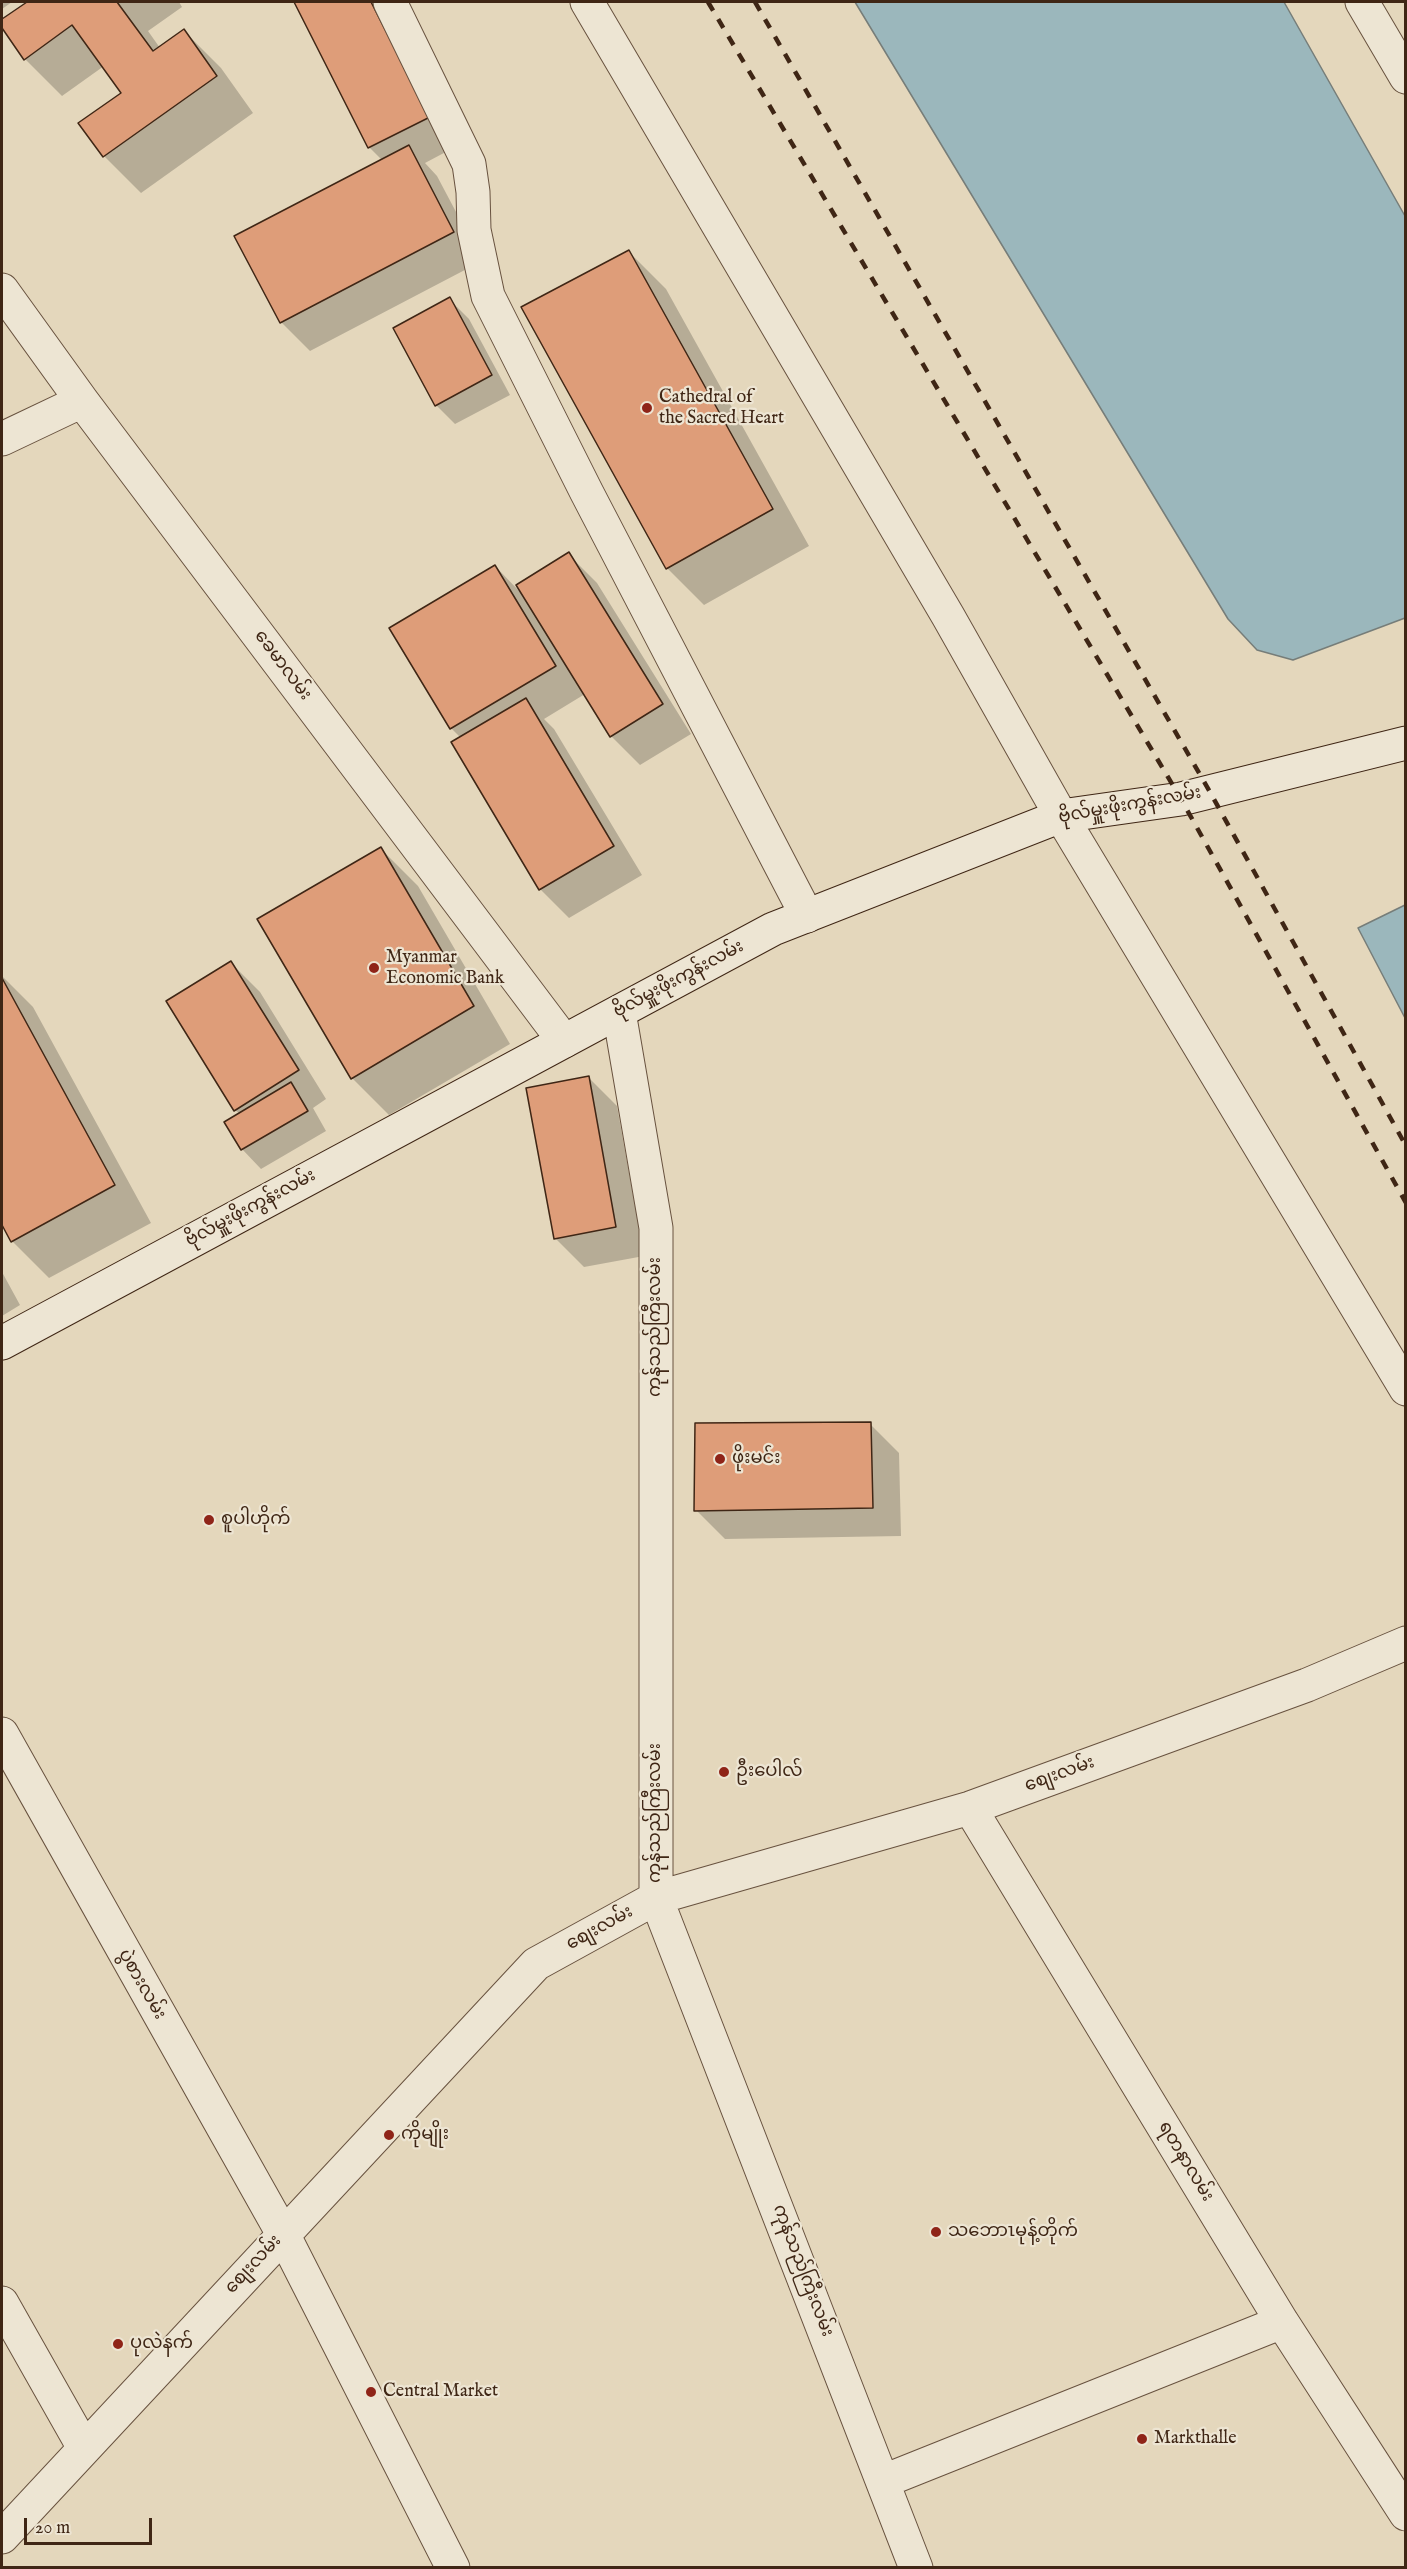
<!DOCTYPE html>
<meta charset="utf-8">
<style>
body{margin:0}
#map{position:relative;width:1407px;height:2569px;overflow:hidden;background:#e4d7bc;font-family:"IM FELL English",serif}
canvas{display:block}
.frame{position:absolute;inset:0;border:3px solid #3f2615;pointer-events:none}
.scale{position:absolute;left:24px;top:2518px;width:128px;height:27px;box-sizing:border-box;border:3px solid #3f2615;border-top:0;padding-left:8px;font-size:18px;line-height:21px;white-space:nowrap;color:#3f2615;-webkit-text-stroke:4px #ede5d3;paint-order:stroke}
</style>
<div id="map">
<canvas width="1407" height="2569"></canvas>
<div class="frame"></div>
<div class="scale">20 m</div>
</div>
<script>
const c = document.querySelector('canvas').getContext('2d');
c.lineJoin = 'round';
function paint(path, color) { c.fillStyle = color; c.fill(path, 'evenodd'); }
function stroke(path, color, width, dash) { c.strokeStyle = color; c.lineWidth = width; c.lineCap = dash ? 'butt' : 'round'; c.setLineDash(dash || []); c.stroke(path); }
function label(font, color, halo, rows, align = 'center') {
  c.font = font + ' "IM FELL English","Noto Sans Myanmar",serif'; c.lineWidth = 4.5; c.setLineDash([]); c.textBaseline = 'middle'; c.strokeStyle = halo; c.fillStyle = color; for (const [text, x, y, turn = 0] of rows) {
    c.save(); c.translate(x, y); c.rotate((+turn || 0) * Math.PI / 180); c.textAlign = isNaN(turn) ? turn : align; if (halo) c.strokeText(text, 0, 0); c.fillText(text, 0, 0); c.restore();
  }
}
const water = new Path2D(`
 M855,2H1284L1405,216V618L1293,660L1257,650L1228,619Z
 M1405,905V1018L1358,928Z`);
const shadow = new Path2D(`
 M2,2H12L2,9Z
 M29,2H179L182,7L148,31L160,48L184,31L221,68L253,113L141,193L104,156L123,93L104,66L62,96L25,59L2,25V21Z
 M296,2H384L457,146L425,163L437,176L482,261L310,351L281,322L382,160L369,147Z
 M629,252L666,289L809,546L704,605L667,568Z
 M449,299L469,319L510,395L455,424L436,405Z
 M568,554L597,583L691,734L640,765L611,736L585,694L544,719L554,729L642,875L569,918L540,889L453,743L461,738L451,728L391,629L495,566L520,592Z
 M381,849L418,886L510,1044L389,1115L352,1078Z
 M231,963L260,992L326,1099L313,1108L326,1131L261,1169L242,1149L240,1114L235,1110Z
 M2,976L33,1007L151,1223L49,1278L12,1241L2,1222Z
 M588,1077L617,1106L644,1256L584,1267L555,1238Z
 M2,1272L20,1305L2,1316Z
 M870,1424L899,1453L901,1536L725,1539L696,1510Z`);
const building = new Path2D(`
 M27,2H117L153,51L184,29L217,76L103,157L78,123L121,93L72,25L24,60L2,28V19Z
 M294,2H371L430,117L368,148Z
 M409,145L454,232L280,323L234,236Z
 M629,250L773,509L666,569L521,307Z
 M450,297L492,375L435,406L393,328Z
 M569,552L663,704L610,737L516,585Z
 M495,565L556,666L450,729L389,628Z
 M526,698L614,846L539,890L451,742Z
 M381,847L474,1006L351,1079L257,919Z
 M231,961L299,1070L234,1111L166,1001Z
 M2,978L115,1185L11,1242L2,1225Z
 M589,1076L616,1227L554,1239L526,1088Z
 M291,1082L308,1111L241,1150L224,1122Z
 M871,1422L873,1508L694,1511L695,1423Z`);
const street = new Path2D(`
 M390,2L469,164L473,192L474,230L488,296L587,493L807,916
 M587,2L948,616L1061,816L1406,1389
 M1362,2L1406,77
 M2,290L82,401L564,1041
 M2,439L82,401
 M619,1012L656,1228V1898L916,2568
 M2,1734L283,2234L453,2568
 M970,1808L1282,2322L1406,2514
 M2,2303L84,2448
 M884,2481L1282,2322
 M2,2537L536,1964L656,1898L970,1808L1307,1685L1406,1643`);
const secondary = new Path2D(`
 M2,1343L773,929L1061,816L1181,799L1406,743`);
const rail = new Path2D(`
 M708,2L1181,799L1406,1203
 M755,2L1210,792L1406,1146`);
const markers = [
 [647,408,6,"#8f2418"],
 [374,968,6,"#8f2418"],
 [720,1459,6,"#8f2418"],
 [209,1520,6,"#8f2418"],
 [724,1772,6,"#8f2418"],
 [389,2135,6,"#8f2418"],
 [936,2232,6,"#8f2418"],
 [118,2344,6,"#8f2418"],
 [371,2392,6,"#8f2418"],
 [1142,2439,6,"#8f2418"]
];
const poiNames = [
 ["Cathedral of",659,398],
 ["the Sacred Heart",659,419],
 ["Myanmar",386,958],
 ["Economic Bank",386,979],
 ["ဖိုးမင်း",732,1459],
 ["စူပါဟိုက်",221,1520],
 ["ဦးပေါလ်",736,1772],
 ["ကိုမျိုး",401,2135],
 ["သဘောၤမုန့်တိုက်",948,2232],
 ["ပုလဲနက်",130,2344],
 ["Central Market",383,2392],
 ["Markthalle",1154,2439]
];
const streetNames = [
 ["ခေမာလမ်း",282,666,53],
 ["ဗိုလ်မှူးဖိုးကွန်းလမ်း",1130,806,-10],
 ["ဗိုလ်မှူးဖိုးကွန်းလမ်း",679,980,-28],
 ["ဗိုလ်မှူးဖိုးကွန်းလမ်း",251,1209,-28],
 ["ကုန်သည်ကြီးလမ်း",656,1327,-90],
 ["စျေးလမ်း",1060,1775,-20],
 ["ကုန်သည်ကြီးလမ်း",656,1813,-90],
 ["စျေးလမ်း",600,1929,-29],
 ["ပွဲစားလမ်း",141,1985,60],
 ["ရတနာလမ်း",1185,2162,59],
 ["စျေးလမ်း",254,2265,-47],
 ["ကုန်သည်ကြီးလမ်း",802,2271,69]
];
paint(water, '#9bb7bc');
stroke(water, '#767d79', 1.5);
paint(shadow, '#0003');
paint(building, '#de9d79');
stroke(building, '#3f2615', 1.5);
stroke(street, '#68523f', 35);
stroke(secondary, '#3f2615', 35);
stroke(street, '#ede5d3', 33);
stroke(secondary, '#ede5d3', 33);
stroke(rail, '#3f2615', 4.5, [10, 10]);
for (const [x, y, r, color] of markers) { const dot = new Path2D(); dot.arc(x, y, r, 0, 2 * Math.PI); c.fillStyle = color; c.fill(dot); stroke(dot, '#ede5d3', 2); }
label('18px', '#3f2615', '#ede5d3', poiNames, 'left');
label('18px', '#3f2615', '#ede5d3', streetNames);
</script>
